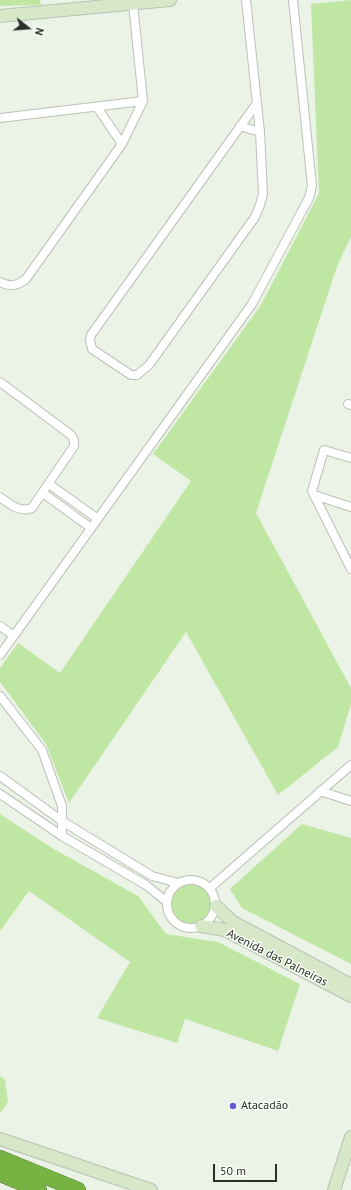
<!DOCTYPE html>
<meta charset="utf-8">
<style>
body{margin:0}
#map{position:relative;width:351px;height:1190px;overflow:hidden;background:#ebf2e6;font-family:"PT Sans",sans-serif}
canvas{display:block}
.north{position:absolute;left:8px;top:8px;width:40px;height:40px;-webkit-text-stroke:3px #fafff7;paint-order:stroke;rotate:107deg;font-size:11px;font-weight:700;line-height:16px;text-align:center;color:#2b2e29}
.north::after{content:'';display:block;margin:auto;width:14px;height:18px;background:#2b2e29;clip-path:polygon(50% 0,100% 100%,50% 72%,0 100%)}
.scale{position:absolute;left:213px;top:1164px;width:64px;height:18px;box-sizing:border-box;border:2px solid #2b2e29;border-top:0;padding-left:5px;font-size:12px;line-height:14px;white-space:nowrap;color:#2b2e29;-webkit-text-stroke:3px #fafff7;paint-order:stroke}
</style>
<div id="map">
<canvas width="351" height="1190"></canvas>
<div class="north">N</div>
<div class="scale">50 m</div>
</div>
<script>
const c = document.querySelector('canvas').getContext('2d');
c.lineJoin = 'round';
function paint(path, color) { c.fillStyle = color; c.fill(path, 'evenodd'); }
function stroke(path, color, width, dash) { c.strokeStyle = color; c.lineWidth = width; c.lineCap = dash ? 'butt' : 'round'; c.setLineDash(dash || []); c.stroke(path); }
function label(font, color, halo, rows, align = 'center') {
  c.font = font + ' "PT Sans",sans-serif'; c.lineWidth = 3; c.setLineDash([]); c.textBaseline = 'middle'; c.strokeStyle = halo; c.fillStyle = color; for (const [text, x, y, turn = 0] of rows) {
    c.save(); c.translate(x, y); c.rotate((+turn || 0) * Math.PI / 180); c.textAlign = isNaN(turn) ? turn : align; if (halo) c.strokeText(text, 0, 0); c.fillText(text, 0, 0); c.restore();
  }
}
const green = new Path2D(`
 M0,0H40L41,5L0,6Z
 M351,0V237L337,266L256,513L351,688V704L338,747L278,795L186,632L69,803L46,744L0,682V668L18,643L60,673L191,481L153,454L261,305L319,193L311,4Z
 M0,814L52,848L138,896L166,934L218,942L300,984L278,1051L185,1019L177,1043L97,1018L130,962L29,891L0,931Z
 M302,824L351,838V964L242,908L230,889Z
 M171 904a20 20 0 1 1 40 0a20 20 0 1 1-40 0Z
 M0,1076L5,1080L8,1102L0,1113Z`);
const street = new Path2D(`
 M246,0L260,132L263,194L260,205L255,217L149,365L137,375H131L92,349L90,340L91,335L257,103
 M97,107L122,144
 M0,118L143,101
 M240,126L260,132
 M0,282C10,287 17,286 26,279L122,144L143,101L133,4
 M0,382L71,435L74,440V446L32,508C19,513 10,504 0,497
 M348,404L351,405
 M351,458L324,450L312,491L351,569
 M49,484L98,519
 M43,493L91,528
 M314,495L351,507
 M0,626L14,636
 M0,655L252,304L309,198L312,186L293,0
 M0,696L42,750L62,806V836
 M0,776L62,821L152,876L178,883
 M320,791L351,801
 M0,794L62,836L146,885L167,902
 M167 904a24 24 0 1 1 48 0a24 24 0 1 1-48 0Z
 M210,888L351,765`);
const secondary = new Path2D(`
 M0,16L170,0
 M216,906L233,922L351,985
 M201,926L225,930L351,996
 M0,1139L151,1190
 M334,1190L351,1137`);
const highway = new Path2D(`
 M0,1158L78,1190
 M0,1174L39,1190`);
const markers = [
 [233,1106,4,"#665ad4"]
];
const streetNames = [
 ["Avenida das Palneiras",277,958,27]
];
const poiNames = [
 ["Atacadão",241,1106]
];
paint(green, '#bfe7a3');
stroke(street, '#bac1b5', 10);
stroke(secondary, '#bac1b5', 14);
stroke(highway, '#5c843a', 16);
stroke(street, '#fff', 8);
stroke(secondary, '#d6e8c7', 12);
stroke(highway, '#77b343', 15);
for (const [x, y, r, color] of markers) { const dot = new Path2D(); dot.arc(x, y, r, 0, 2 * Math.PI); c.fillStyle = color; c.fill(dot); stroke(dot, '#fafff7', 1.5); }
label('12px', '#2b2e29', '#fafff7', streetNames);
label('12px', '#2b2e29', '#fafff7', poiNames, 'left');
</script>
